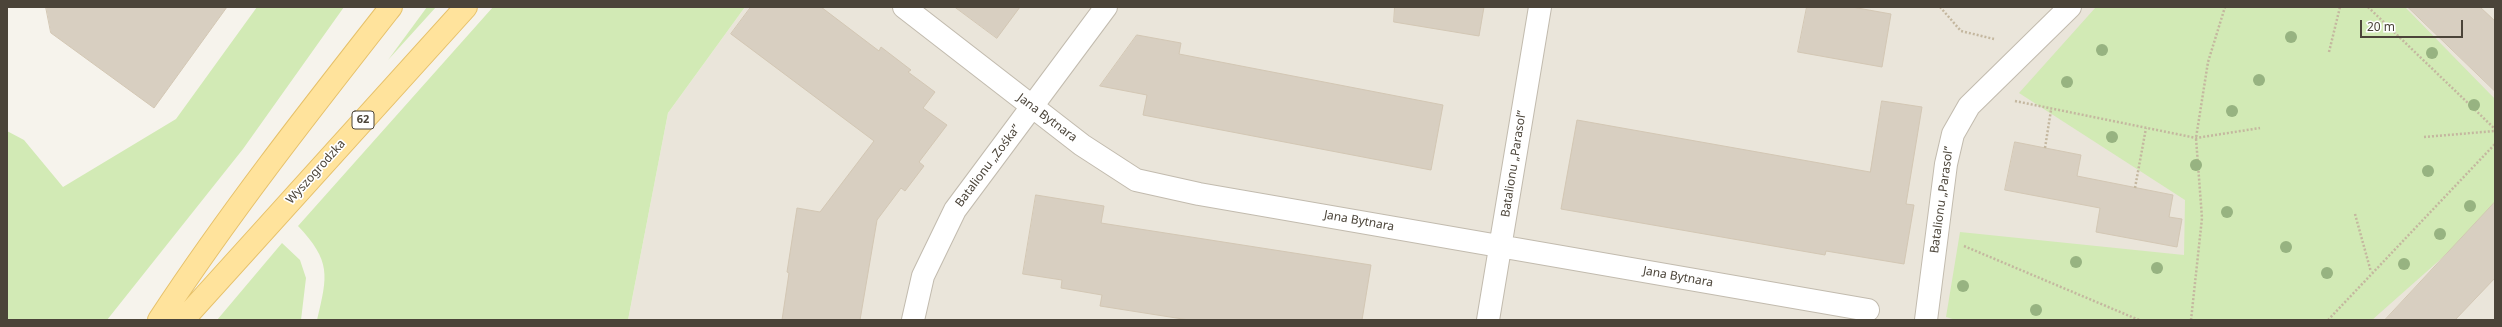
<!DOCTYPE html>
<meta charset="utf-8">
<style>
body{margin:0}
#map{position:relative;width:2502px;height:327px;overflow:hidden;background:#f6f3ec;font-family:"Noto Sans",sans-serif}
canvas{display:block}
.frame{position:absolute;inset:0;border:8px solid #4b4439;pointer-events:none}
.scale{position:absolute;left:2360px;top:20px;width:103px;height:18px;box-sizing:border-box;border:2px solid #4b4439;border-top:0;padding-left:5px;font-size:12px;line-height:14px;white-space:nowrap;color:#4b4439;-webkit-text-stroke:3px #fff;paint-order:stroke}
</style>
<div id="map">
<canvas width="2502" height="327"></canvas>
<div class="frame"></div>
<div class="scale">20 m</div>
</div>
<script>
const c = document.querySelector('canvas').getContext('2d');
c.lineJoin = 'round';
function paint(path, color) { c.fillStyle = color; c.fill(path, 'evenodd'); }
function stroke(path, color, width, dash) { c.strokeStyle = color; c.lineWidth = width; c.lineCap = dash ? 'butt' : 'round'; c.setLineDash(dash || []); c.stroke(path); }
function label(font, color, halo, rows, align = 'center') {
  c.font = font + ' "Noto Sans",sans-serif'; c.lineWidth = 3.5; c.setLineDash([]); c.textBaseline = 'middle'; c.strokeStyle = halo; c.fillStyle = color; for (const [text, x, y, turn = 0] of rows) {
    c.save(); c.translate(x, y); c.rotate((+turn || 0) * Math.PI / 180); c.textAlign = isNaN(turn) ? turn : align; if (halo) c.strokeText(text, 0, 0); c.fillText(text, 0, 0); c.restore();
  }
}
const residential = new Path2D(`
 M745,7H2495V320H628L668,113Z`);
const green = new Path2D(`
 M257,7H344L243,149L107,320H7V131L24,140L63,187L176,119Z
 M427,7H436L388,60Z
 M493,7H745L668,113L628,320H317C328,275 331,261 298,226Z
 M2096,7H2405L2495,99V211L2372,320H1956L1946,317L1960,232L2184,255L2185,200L2019,93Z
 M282,243L300,260L306,278L301,320H217Z`);
const building = new Path2D(`
 M46,7H227L154,108L51,33Z
 M751,7H821L879,51L881,47L911,70L908,72L935,92L923,108L947,125L919,162L924,166L905,191L901,188L877,220L860,320H782L789,273L787,272L797,208L820,212L874,141L731,34Z
 M955,7H1020L997,38Z
 M1395,7H1484L1479,36L1394,22Z
 M1807,7H1852L1891,14L1882,67L1798,52Z
 M2408,7H2480L2495,21V91Z
 M1137,35L1181,43L1179,54L1443,105L1431,170L1143,115L1147,95L1100,86Z
 M1882,101L1922,107L1906,204L1914,205L1904,264L1826,251L1825,255L1561,209L1577,120L1870,172Z
 M2015,142L2081,155L2077,176L2173,195L2169,217L2182,219L2177,247L2096,232L2100,208L2005,190Z
 M1036,195L1104,206L1101,223L1371,265L1362,320H1189L1100,306L1102,295L1061,288L1062,280L1023,274Z
 M2495,202V278L2455,320H2385Z`);
const path = new Path2D(`
 M1940,7L1961,31L1994,39
 M2368,7L2495,129
 M2329,52L2340,7
 M2015,101L2196,138L2260,128
 M2424,137L2495,131
 M2045,148L2051,110
 M2135,188L2146,128
 M2355,214L2371,272
 M1964,246L2139,320
 M2191,320L2202,218L2196,138L2208,62L2225,7
 M2328,320L2495,144`);
const minor = new Path2D(`
 M904,7L1082,145L1136,180L1199,194L1868,310
 M913,320L923,276L955,210L1106,7
 M1488,320L1540,7
 M1926,320L1946,164L1953,134L1969,106L2070,7`);
const major = new Path2D(`
 M159,320C230,212 311,109 391,7
 M183,320L466,7`);
const trees = [
 [2291,37],
 [2102,50],
 [2432,53],
 [2259,80],
 [2067,82],
 [2474,105],
 [2232,111],
 [2112,137],
 [2196,165],
 [2428,171],
 [2470,206],
 [2227,212],
 [2440,234],
 [2286,247],
 [2076,262],
 [2404,264],
 [2157,268],
 [2327,273],
 [1963,286],
 [2036,310]
];
const shields = [
 [363,120,22]
];
const shieldNames = [
 ["62",363,120]
];
const streetNames = [
 ["Jana Bytnara",1047,118,37],
 ["Batalionu „Parasol”",1514,164,-81],
 ["Batalionu „Zośka”",988,166,-53],
 ["Wyszogrodzka",316,172,-48],
 ["Batalionu „Parasol”",1942,200,-82],
 ["Jana Bytnara",1359,221,10],
 ["Jana Bytnara",1678,277,10]
];
paint(residential, '#eae5da');
paint(green, '#d2eab5');
paint(building, '#d8cfc1');
stroke(building, '#d3c7b4', 1);
stroke(minor, '#c2bbae', 24);
stroke(major, '#e6c16a', 24);
stroke(path, '#c4b79f', 2.5, [2, 2]);
stroke(minor, '#fff', 22);
stroke(major, '#ffe39c', 22);
c.fillStyle = '#97b381';
for (const [x, y] of trees) { c.beginPath(); c.arc(x, y, 6, 0, 2 * Math.PI); c.fill(); }
for (const [x, y, w] of shields) { const box = new Path2D(); box.roundRect(x - w / 2, y - 9, w, 18, 3); c.fillStyle = '#fff'; c.fill(box); stroke(box, '#4b4439', 1); }
label('bold 11px', '#4b4439', null, shieldNames);
label('12px', '#4b4439', '#fff', streetNames);
</script>
